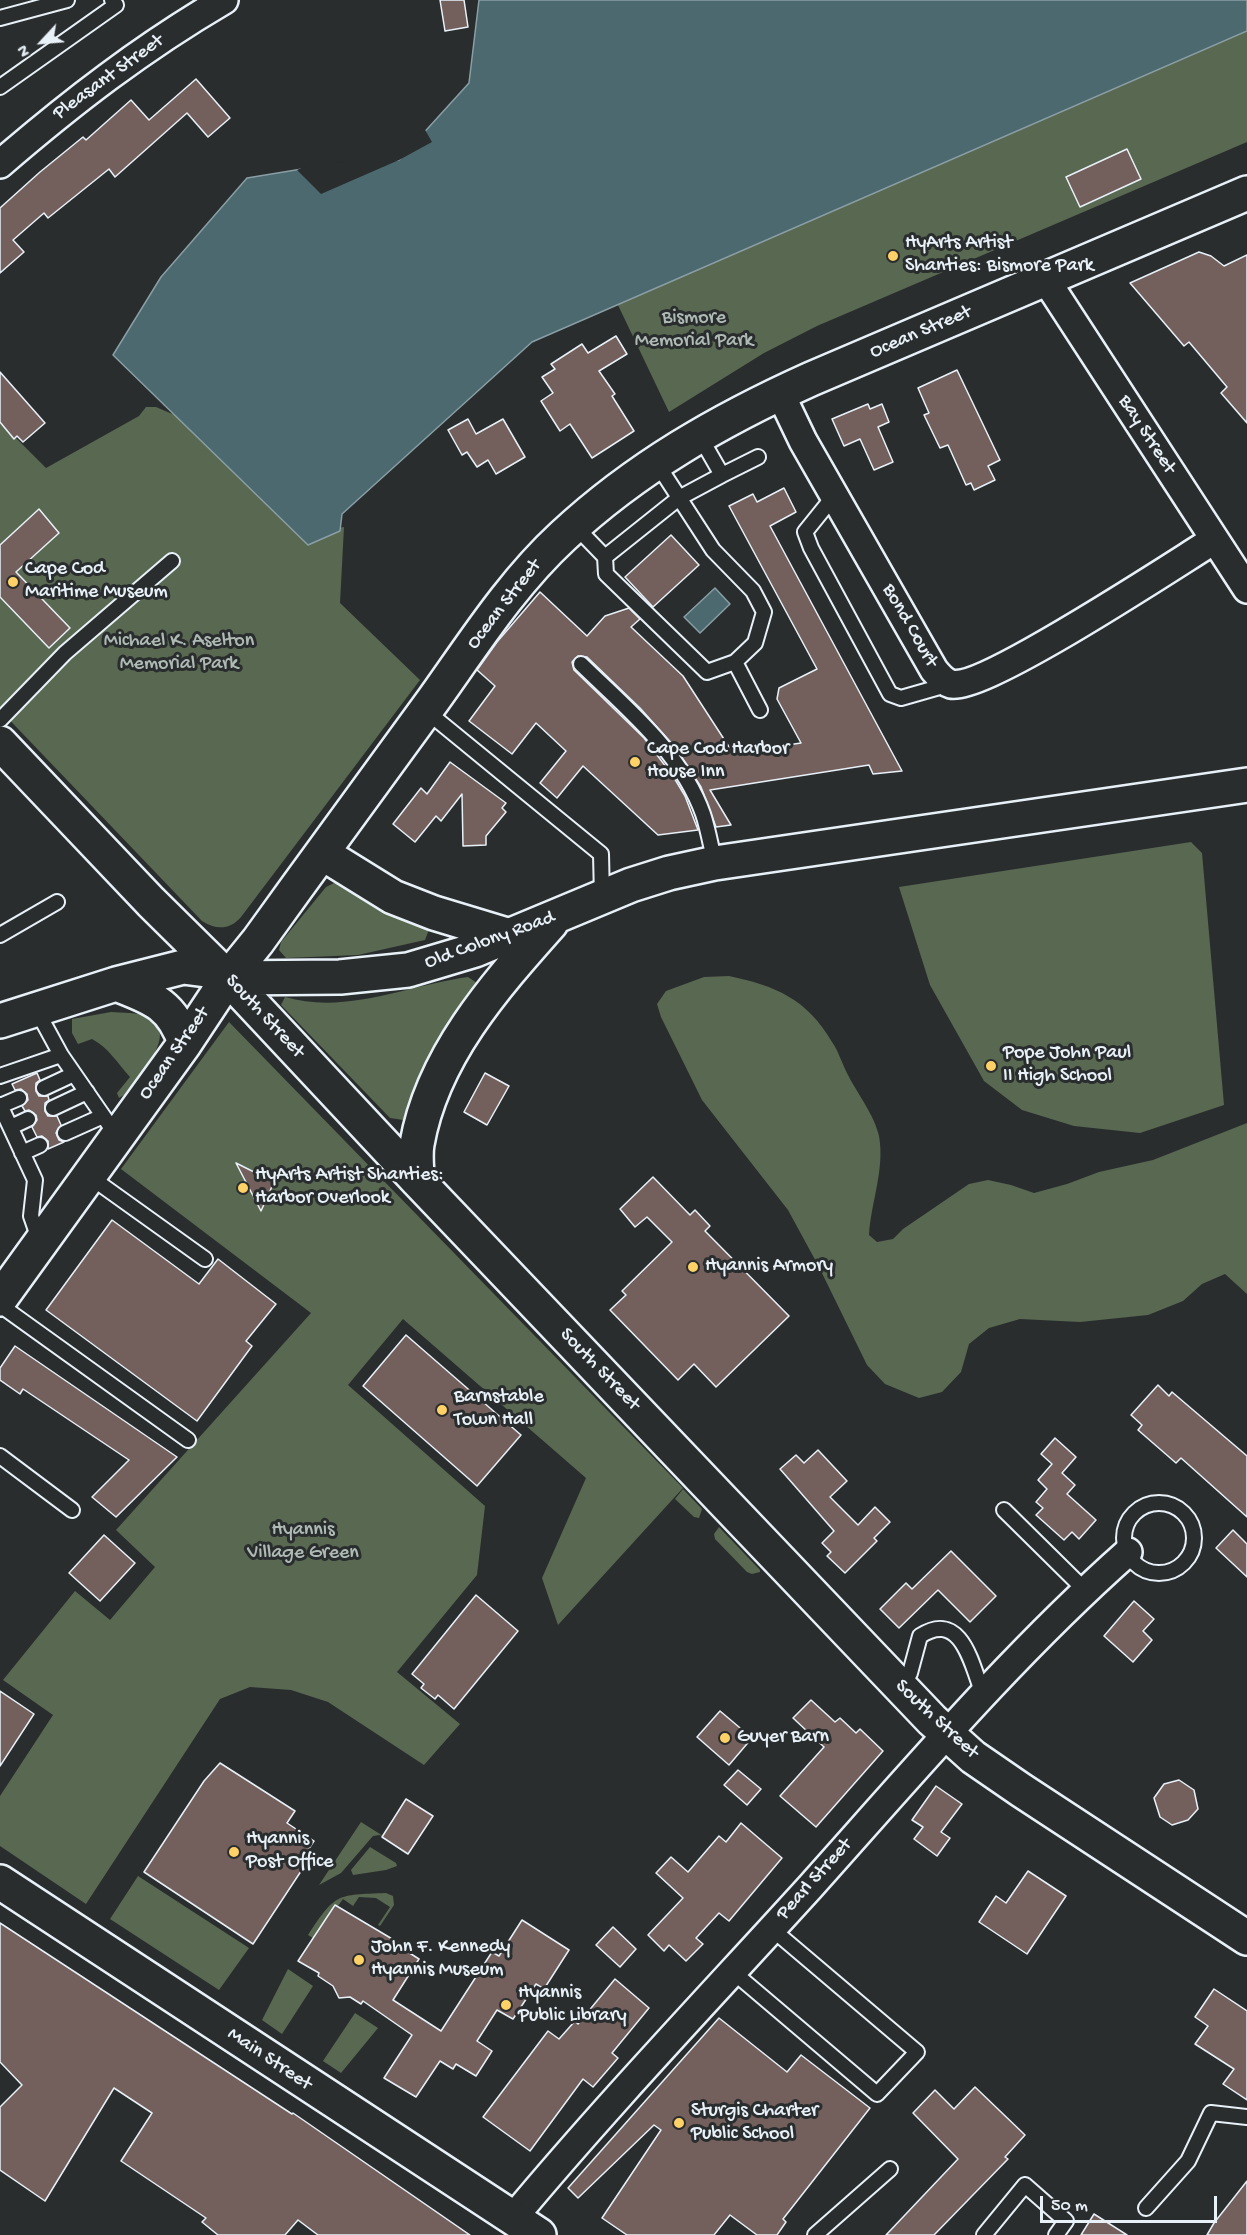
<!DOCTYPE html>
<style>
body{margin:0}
#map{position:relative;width:1247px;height:2235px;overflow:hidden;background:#2a2d2e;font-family:"Gochi Hand",sans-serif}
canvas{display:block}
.north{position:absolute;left:12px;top:12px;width:60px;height:60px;-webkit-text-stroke:4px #2a2d2e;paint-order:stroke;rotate:244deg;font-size:16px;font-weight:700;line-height:24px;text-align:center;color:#e8f1f8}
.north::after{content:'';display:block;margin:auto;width:21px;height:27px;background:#e8f1f8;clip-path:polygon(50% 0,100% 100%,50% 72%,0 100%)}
.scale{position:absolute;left:1040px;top:2196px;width:177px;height:27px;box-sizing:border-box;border:3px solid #e8f1f8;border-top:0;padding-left:8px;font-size:18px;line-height:21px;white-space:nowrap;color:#e8f1f8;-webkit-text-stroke:4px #2a2d2e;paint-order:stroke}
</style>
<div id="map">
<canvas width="1247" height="2235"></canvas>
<div class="north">N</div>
<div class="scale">50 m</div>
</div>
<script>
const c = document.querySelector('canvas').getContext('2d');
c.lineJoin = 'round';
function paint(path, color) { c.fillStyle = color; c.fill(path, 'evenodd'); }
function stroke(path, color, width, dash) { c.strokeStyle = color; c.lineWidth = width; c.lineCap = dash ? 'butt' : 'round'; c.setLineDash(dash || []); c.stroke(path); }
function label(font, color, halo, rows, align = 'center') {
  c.font = font + ' "Gochi Hand",sans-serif'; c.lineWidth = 6; c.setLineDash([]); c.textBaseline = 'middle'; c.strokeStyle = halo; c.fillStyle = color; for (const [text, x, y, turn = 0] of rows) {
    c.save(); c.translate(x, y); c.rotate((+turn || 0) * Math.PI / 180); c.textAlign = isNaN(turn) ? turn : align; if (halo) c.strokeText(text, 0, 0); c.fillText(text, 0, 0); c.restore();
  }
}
const green = new Path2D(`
 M1247,29V142L817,326L764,353L669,412L617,303Z
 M146,407H156L177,416L300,535L344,527L340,603L420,680L241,917C230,930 216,930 202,921L0,710V422L46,468L139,416Z
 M1191,842L1202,853L1224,1105L1140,1133L1074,1126L1022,1110L984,1081L930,985L899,887Z
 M336,882L430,927L425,940L358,955L286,958L279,950L281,942L326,887Z
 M729,976C776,986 807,999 832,1042C839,1052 842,1064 848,1075C857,1093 875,1116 879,1136C885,1169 871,1202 869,1235L877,1242L893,1239L903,1229L969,1184L988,1180L1011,1185L1034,1193L1067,1184L1099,1172L1153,1160L1247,1123V1294L1225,1274L1202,1284L1183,1301L1148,1315L1080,1322L1020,1319L989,1328L969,1344L961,1372L942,1392L919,1398L885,1384L867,1365L819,1267L788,1210L702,1100L661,1017L657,1004L666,991L704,977Z
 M468,977L477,983L439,1043L410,1121L390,1118L281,1005L285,997C346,1015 408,985 468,977Z
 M111,1012C123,1013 137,1012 148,1017C181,1033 137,1078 124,1095L119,1098L117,1093L130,1077C118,1064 108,1047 92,1039L78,1044L72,1033V1019Z
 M229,1022L683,1488L558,1625L542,1578L586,1478L403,1319L348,1385L485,1506L477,1575L397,1672L460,1724L424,1765L328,1702L291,1690L250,1687L220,1699L86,1904L0,1846V1796L53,1715L3,1680L75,1591L110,1620L155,1567L116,1530L311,1313L121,1169Z
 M683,1489L702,1509L699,1518L694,1517L675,1499Z
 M719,1527L760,1570V1572L752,1574L747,1572L715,1539L714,1534Z
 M361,1822L383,1836L379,1835L373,1836L341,1873L319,1885Z
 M370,1847L396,1863L397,1866L386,1870L353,1875L351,1870Z
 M138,1876L249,1948L219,1990L110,1919Z
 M386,1893L393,1896L394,1905L380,1926L378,1925L390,1907L376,1898L359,1897L353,1906L343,1899L338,1906L335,1905L313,1938L308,1935C336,1893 336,1895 386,1893Z
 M288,1969L313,1986L282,2034L262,2020Z
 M355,2013L378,2028L341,2073L323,2061Z`);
const water = new Path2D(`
 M479,0H1247V31L532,342L342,514L340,531L308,545L113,355L161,277L247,178L308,168L399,160L469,83Z
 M715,588L730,604L700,633L684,617Z`);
const pier = new Path2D(`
 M424,128L432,142L399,160L321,194L297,170L308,165L397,157Z`);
const building = new Path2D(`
 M440,0H464L468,27L445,31Z
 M196,79L230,118L208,137L187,113L115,177L109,169L48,218L44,213L13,240L24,252L0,273V208L40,172L83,137L86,140L131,100L149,120Z
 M1127,149L1141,179L1080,207L1066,177Z
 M1199,252L1211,256L1224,266L1247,255V423L1221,393L1227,387L1189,342L1184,346L1130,283Z
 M616,336L627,354L599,371L615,394L612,396L634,431L592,458L570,424L560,431L541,401L553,393L542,377L555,369L551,364L582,344L588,353Z
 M957,370L1000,460L988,466L995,480L974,490L971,483L966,485L948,445L940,448L924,415L929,413L918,388Z
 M0,372L45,423L23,442L17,436L14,439L0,422Z
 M868,404L870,409L882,404L889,422L878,427L893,462L874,470L860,439L844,446L832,419Z
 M468,419L476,434L503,419L525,457L496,474L488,460L477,467L467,452L462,455L448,430Z
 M784,488L796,512L770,526L902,771L873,774L869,765L710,790L731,825L716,827L701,787L674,746L640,708L587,657L578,656L572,662L574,670L644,738L673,776L685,796L698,830L658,835L583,766L557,798L540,783L566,751L536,723L512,754L469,721L495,686L477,670L497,642L540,592L587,636L605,616L629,608L640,619L631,627L683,676L733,753L801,743L777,699L779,688L817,669L729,506L753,494L757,502Z
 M39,509L59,533L16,572L70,628L49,648L0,597V545Z
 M671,535L699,565L653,607L625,577Z
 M450,762L506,803L502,808L506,812L486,836V845L463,846L462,794L441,821L436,816L415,842L393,824L421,788L427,794Z
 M37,1073L40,1080L36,1083V1091L39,1096H48L49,1100L45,1103V1111L48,1116H57L61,1125L56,1133L59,1140L64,1142L48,1149V1141L42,1136L37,1137L32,1127L37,1120L36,1115L29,1110L25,1111L22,1106L28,1100L27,1094L21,1089L15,1090L12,1084Z
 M485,1073L509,1086L487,1125L464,1112Z
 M236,1163L274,1182L261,1211Z
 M653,1177L690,1215L695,1210L710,1226L705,1231L789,1316L716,1387L694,1364L678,1380L610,1310L626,1295L622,1291L672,1242L647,1217L635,1227L620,1209Z
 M112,1220L199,1284L218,1259L276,1304L246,1341L252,1346L197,1421L46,1310Z
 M406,1335L521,1435L477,1486L363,1386Z
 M15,1346L177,1457L116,1517L92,1497L129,1460L23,1389L20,1394L0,1380V1368Z
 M1158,1385L1169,1396L1172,1392L1247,1456V1517L1181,1458L1176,1463L1138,1430L1142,1425L1131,1415Z
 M1055,1438L1076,1457L1062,1473L1075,1485L1067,1494L1096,1520L1079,1539L1072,1532L1064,1540L1036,1515L1043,1508L1036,1502L1047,1489L1038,1480L1052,1464L1041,1454Z
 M818,1450L847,1481L830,1497L858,1525L875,1507L890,1522L874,1538L877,1541L845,1573L827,1556L831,1552L822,1543L834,1531L780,1469L796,1455L804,1463Z
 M1233,1530L1247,1544V1577L1216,1548Z
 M104,1535L135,1563L100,1601L69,1573Z
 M951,1551L996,1596L970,1622L938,1590L899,1628L880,1609L906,1583L912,1589Z
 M476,1595L518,1631L454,1709L438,1695L435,1699L421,1688L424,1684L412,1674Z
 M1134,1601L1154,1619L1143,1631L1152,1640L1133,1662L1104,1636Z
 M0,1691L34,1714L0,1766Z
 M811,1700L835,1722L840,1718L856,1733L860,1729L883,1751L816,1827L780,1796L824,1747L793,1718Z
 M720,1711L752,1738L729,1765L697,1737Z
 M220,1763L295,1811L287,1823L314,1841L308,1850L313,1853L253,1944L144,1872L204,1781Z
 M738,1770L761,1789L747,1805L724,1785Z
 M1179,1780L1194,1790L1198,1809L1188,1820L1172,1825L1160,1817L1154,1798L1164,1784Z
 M936,1786L962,1804L941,1832L950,1838L937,1856L914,1839L923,1827L912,1820Z
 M406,1799L433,1816L408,1854L382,1837Z
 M741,1823L782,1858L729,1921L719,1913L696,1938L703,1944L686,1961L669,1945L664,1951L648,1935L683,1898L656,1873L671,1857L688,1872L719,1836L726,1842Z
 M1028,1871L1066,1896L1027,1954L979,1922L996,1896L1006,1903Z
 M335,1905L399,1943L397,1945L419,1959L393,2000L441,2031L492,1952L499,1956L522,1920L569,1950L544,1989L536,1984L513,2019L497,2010L477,2041L492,2051L476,2076L456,2064L453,2069L440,2061L416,2097L384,2078L412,2035L363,2001L361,2004L350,1997L339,1998L333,1986L318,1976L319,1973L298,1961Z
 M0,1923L292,2114L293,2113L470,2235H318L298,2220L285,2235H218L202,2222L206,2218L121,2161L152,2113L114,2088L45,2201L0,2170V2107L22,2085L0,2062Z
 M613,1927L636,1949L620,1967L596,1945Z
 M615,1979L649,2008L612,2053L618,2058L593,2087L583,2079L530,2151L483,2117L548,2031L559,2039L575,2021L578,2024Z
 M1214,1989L1247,2011V2100L1223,2084L1234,2069L1195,2044L1208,2026L1195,2017Z
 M719,2018L787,2072L801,2055L870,2108L783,2219L786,2222L777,2235H757L730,2215L714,2235H627L602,2218L661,2130L654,2125L578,2198L568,2188Z
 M975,2087L1025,2135L1005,2157L1008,2159L934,2235H886L958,2159L913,2113L935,2090L954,2109Z
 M1247,2181V2235H1207L1214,2223Z
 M1094,2214L1127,2235H1081Z`);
const lane = new Path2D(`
 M0,18L67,0
 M0,87L116,5L112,0
 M722,475L758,457
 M834,496L805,532L811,548L890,694L901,698L950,684
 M575,526L605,557L606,574L707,672L735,662L755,643L764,612L753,591L713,550L656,462
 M605,557L679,498L722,475L699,435
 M735,662L760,710
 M581,664C626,708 681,752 703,814C708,829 711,847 715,863
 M425,710L601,854L602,897
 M0,720L65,653L172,561
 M0,935L57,902
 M36,1009L61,1055
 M0,1076L61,1055L117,1136
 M44,1088L74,1074
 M0,1105L35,1180L31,1216L39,1239
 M0,1106L19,1098
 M53,1108L87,1092
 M11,1127L28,1119
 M65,1133L103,1116
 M22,1153L40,1145
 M89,1176L205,1259
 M0,1305L188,1440
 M0,1456L72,1510
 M1124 1538a35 35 0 1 1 70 0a35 35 0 1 1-70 0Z
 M1004,1510L1085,1590
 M902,1688L910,1673L920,1636C962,1609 972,1666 983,1694
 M732,1971L877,2094L917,2052L772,1929
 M1146,2208L1188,2161L1211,2113L1247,2117
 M815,2235L890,2169
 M984,2235L1025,2185L1066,2221L1056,2235`);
const street = new Path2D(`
 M0,164C72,102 142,48 224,0
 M1046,280L1247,589
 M780,393L803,441L934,670C938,675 944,682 951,684C984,691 1175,564 1214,540
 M513,2218C608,2104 711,1996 811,1886C913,1772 1013,1654 1128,1552`);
const secondary = new Path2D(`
 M0,743L151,902L228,978L417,1180L932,1720L973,1757L1021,1790L1247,1938
 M322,853L393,897L434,913L510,936
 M116,984C152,998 172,1004 185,1043
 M0,1021L116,984L183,967L206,970L228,978L340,977L408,970L475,950L631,885L669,873L715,863L1247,785
 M417,1180C417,1169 415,1155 417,1144C432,1057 494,987 551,923
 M0,1299L185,1043L228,978L258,941C316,860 375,780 434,699C474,643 512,583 563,536C636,468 720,420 811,379L1247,193
 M0,1882L539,2235`);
const markers = [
 [893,256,6,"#ffd166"],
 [13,582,6,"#ffd166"],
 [635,762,6,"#ffd166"],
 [991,1066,6,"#ffd166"],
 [243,1188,6,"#ffd166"],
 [693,1267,6,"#ffd166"],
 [442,1410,6,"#ffd166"],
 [725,1738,6,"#ffd166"],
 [234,1852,6,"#ffd166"],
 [359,1960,6,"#ffd166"],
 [506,2005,6,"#ffd166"],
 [679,2123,6,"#ffd166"]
];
const streetNames = [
 ["Pleasant Street",109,78,-36],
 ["Ocean Street",921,333,-23],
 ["Bay Street",1146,435,57],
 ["Ocean Street",505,605,-52],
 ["Bond Court",909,626,60],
 ["Old Colony Road",490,941,-20],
 ["South Street",264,1017,47],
 ["Ocean Street",175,1054,-55],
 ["South Street",599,1370,46],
 ["South Street",936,1720,43],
 ["Pearl Street",815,1880,-48],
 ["Main Street",269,2060,34]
];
const poiNames = [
 ["HyArts Artist",905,244],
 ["Shanties: Bismore Park",905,267],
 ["Cape Cod",25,570],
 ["Maritime Museum",25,593],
 ["Cape Cod Harbor",647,750],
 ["House Inn",647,773],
 ["Pope John Paul",1003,1054],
 ["II High School",1003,1077],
 ["HyArts Artist Shanties:",255,1176],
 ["Harbor Overlook",255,1199],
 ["Hyannis Armory",705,1267],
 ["Barnstable",454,1398],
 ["Town Hall",454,1421],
 ["Guyer Barn",737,1738],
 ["Hyannis",246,1840],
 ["Post Office",246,1863],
 ["John F. Kennedy",371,1948],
 ["Hyannis Museum",371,1971],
 ["Hyannis",518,1994],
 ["Public Library",518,2017],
 ["Sturgis Charter",691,2112],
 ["Public School",691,2135]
];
const parkNames = [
 ["Bismore",694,319],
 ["Memorial Park",694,342],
 ["Michael K. Aselton",179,642],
 ["Memorial Park",179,665],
 ["Hyannis",303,1531],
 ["Village Green",303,1554]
];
paint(green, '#596851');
paint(water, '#4b696e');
stroke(water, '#8a9fa5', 1.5);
paint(pier, '#2a2d2e');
paint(building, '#73605d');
stroke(building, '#e8f1f8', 1.5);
stroke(lane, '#e8f1f8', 18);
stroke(street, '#e8f1f8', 32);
stroke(secondary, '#e8f1f8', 38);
stroke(lane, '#2a2d2e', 14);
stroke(street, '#2a2d2e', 27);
stroke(secondary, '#2a2d2e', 33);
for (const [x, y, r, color] of markers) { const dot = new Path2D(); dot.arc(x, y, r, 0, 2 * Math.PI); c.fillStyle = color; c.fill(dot); stroke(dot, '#2a2d2e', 2); }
label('20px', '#e8f1f8', '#2a2d2e', streetNames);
label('20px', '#e8f1f8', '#2a2d2e', poiNames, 'left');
label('20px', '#afbab5', '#2a2d2e', parkNames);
</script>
